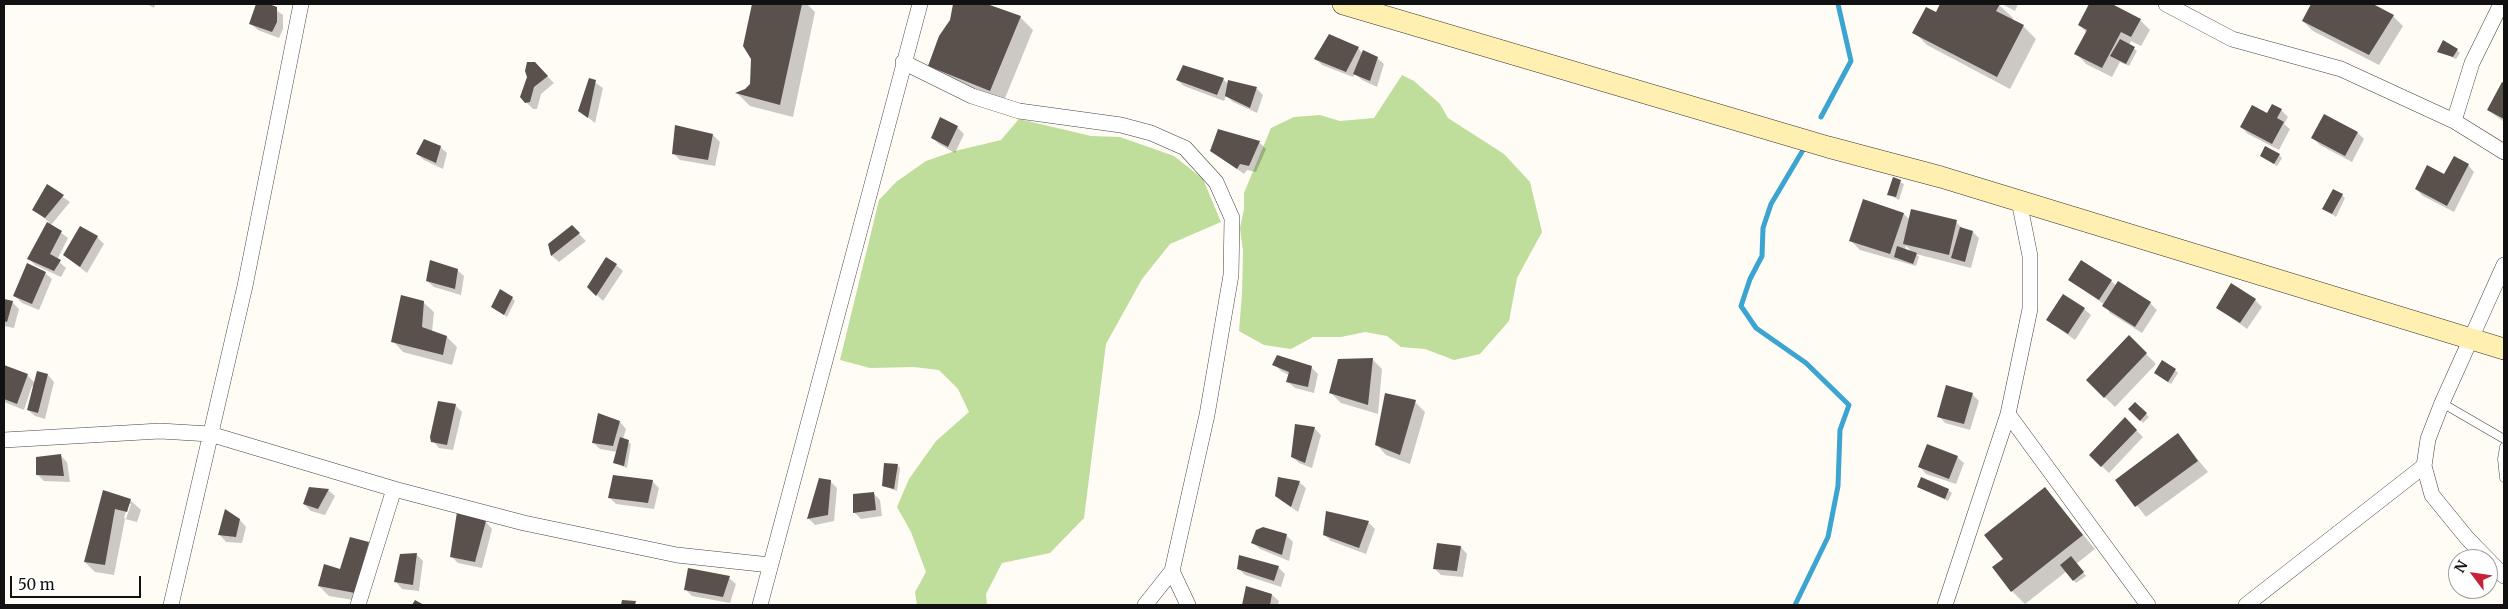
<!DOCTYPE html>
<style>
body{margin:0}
#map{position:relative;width:2508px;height:609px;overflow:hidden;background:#fffcf5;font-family:Merriweather,serif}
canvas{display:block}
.frame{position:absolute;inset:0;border:5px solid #111;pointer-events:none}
.north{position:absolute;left:2448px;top:549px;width:50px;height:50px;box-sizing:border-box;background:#fff;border:1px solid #a0a0a0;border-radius:50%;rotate:301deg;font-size:14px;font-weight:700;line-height:20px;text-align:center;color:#111}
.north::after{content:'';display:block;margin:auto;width:18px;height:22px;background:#c6233a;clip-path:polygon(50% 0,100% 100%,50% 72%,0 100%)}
.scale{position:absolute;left:10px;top:576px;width:131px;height:22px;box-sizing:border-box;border:2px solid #111;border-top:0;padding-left:6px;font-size:15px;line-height:18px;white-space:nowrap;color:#111;-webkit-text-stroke:4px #fff;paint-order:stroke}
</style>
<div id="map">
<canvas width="2508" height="609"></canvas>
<div class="frame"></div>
<div class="north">N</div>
<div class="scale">50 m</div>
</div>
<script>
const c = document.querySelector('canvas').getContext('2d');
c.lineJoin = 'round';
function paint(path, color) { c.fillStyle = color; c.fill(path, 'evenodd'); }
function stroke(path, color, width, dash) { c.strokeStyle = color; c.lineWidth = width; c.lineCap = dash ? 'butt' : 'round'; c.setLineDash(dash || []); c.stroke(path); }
const forest = new Path2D(`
 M1402,75L1414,81L1440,104L1448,118L1504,154L1530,182L1542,232L1517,278L1509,321L1480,354L1454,360L1425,349L1401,347L1387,336L1365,332L1341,337H1313L1291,349L1264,345L1239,331L1242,294L1243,251L1240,228L1244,209V193L1271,128L1294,117L1320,115L1340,121L1374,118Z
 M1019,119L1091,136L1120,137L1174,156L1203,179L1221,222L1170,244L1142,279L1106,344L1084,518L1050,553L1002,563L986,594L987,605H917L915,592L926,572L911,532L897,507L909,479L936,441L969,412L958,389L939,370L914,367L870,368L840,360L879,200L896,182L926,161L955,151L1001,140Z`);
const shadow = new Path2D(`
 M147,4H155L154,8Z
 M258,4H267L283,15V29L279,38L258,30L251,24Z
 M753,4H807L815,12L793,117L750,106L738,94L746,90L751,84L752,58L744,46Z
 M954,4H985L1020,17L1033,30L1003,103L943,79L930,66L951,20Z
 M1942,4H1998L2013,18L2012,20L2023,26L2036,39L2010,89L1927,45L1914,32L1937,14Z
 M2002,4H2018L2015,11Z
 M2091,4H2110L2140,20L2150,30L2141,46L2131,41L2129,45L2137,51L2129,66L2120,62L2112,77L2086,64L2076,53L2087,33L2079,25Z
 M2313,4H2371L2393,16L2403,26L2379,65L2313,31L2303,21Z
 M1358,48L1363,54L1377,58L1384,64L1377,87L1362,80L1355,74L1353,77L1322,65L1316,59Z
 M2457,50L2460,53L2456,59L2439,51Z
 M534,63L554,83L541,94L537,109H533L526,102Z
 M590,79L603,88L595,123L580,111Z
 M1223,79L1228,84L1229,82L1257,89L1263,95L1257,113L1233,102L1226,96L1224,101L1184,86L1177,80Z
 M2502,84L2504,85V122L2488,110Z
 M2281,110L2288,117L2284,124L2290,129L2279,150L2248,134L2241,127Z
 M676,127L713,135L720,142L715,166L680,160L673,153Z
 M957,127L964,134L955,153L939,144L932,137Z
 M1219,130L1260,143L1266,149L1256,172L1247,170L1244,174L1212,151Z
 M2358,133L2364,139L2352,162L2320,145L2313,138Z
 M440,147L447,153L443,169L424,160L417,154Z
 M2279,155L2282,158L2277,166L2262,156Z
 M2468,165L2474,172L2454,212L2423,196L2416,189Z
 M1894,179L1904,184L1899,200L1888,194Z
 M47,186L70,202L51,225L68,238L57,260L66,268L61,277L35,265L29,259L49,222L34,210Z
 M2342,195L2345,198L2336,217L2324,209Z
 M1864,201L1904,214L1910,220L1956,222L1964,230L1973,232L1979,238L1971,268L1916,254L1919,257L1916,266L1860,250L1850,240ZM1906,246L1914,254L1905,250Z
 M572,227L586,241L559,262L552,256L549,244Z
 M97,237L104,244L87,273L64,255Z
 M616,265L623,271L603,301L589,287Z
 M457,270L464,276L461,295L434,287L427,281Z
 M45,273L52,279L39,310L22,303L15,296Z
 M2070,280L2111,281L2117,286L2150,303L2157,310L2142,333L2110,313L2105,305Z
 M512,298L515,301L507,317L496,309Z
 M4,300L12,302L19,309L14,328L4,326Z
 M2255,300L2262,307L2247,329L2217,307Z
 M423,302L434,312L432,332L447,337L457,347L452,365L403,352L393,341Z
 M2084,309L2091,315L2075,340L2047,320Z
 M2129,337L2156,364L2115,407L2087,380Z
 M1372,359L1382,369L1378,414L1341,403L1331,393Z
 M1274,364L1311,367L1318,374L1314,393L1295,388L1288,382L1289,375L1281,371Z
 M4,366L27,375L35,383L48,375L54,382L45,419L35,416L28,410L34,387L32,386L24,410L4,402Z
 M2175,370L2178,373L2171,384L2159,376Z
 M1972,394L1979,401L1970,430L1945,423L1939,416Z
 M1415,402L1425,412L1410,464L1386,455L1376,444Z
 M2135,403L2149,417L2143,423L2130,409Z
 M455,405L462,412L453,450L439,448L433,441Z
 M2125,419L2143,437L2109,473L2090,455Z
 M620,422L626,429L623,439L631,444L627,468L614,463L617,452L600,449L593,442Z
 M1314,428L1321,435L1312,468L1299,463L1292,456Z
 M2178,435L2208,472L2146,517L2117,480Z
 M60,455L67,462L70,482L44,481L37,474Z
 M1957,457L1964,463L1956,484L1926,474L1920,467Z
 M897,465L900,468L897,491L883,486Z
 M652,481L659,488L654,509L616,504L609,497Z
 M830,481L837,488L834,521L815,525L808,518Z
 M1299,482L1306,488L1298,512L1276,496Z
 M1918,487L1948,490L1952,493L1948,501Z
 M2045,489L2095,549L2076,564L2086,576L2076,583L2067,571L2025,604L2012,591L2004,559Z
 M328,490L335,496L325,515L311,511L304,504Z
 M104,492L130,500L141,510L137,522L125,519L114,575L95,572L85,562ZM128,504H131L126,519L124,518Z
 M874,494L880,500L882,516L861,519L854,512Z
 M240,520L246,527L242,543L226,542L220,535Z
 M486,522L492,529L482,568L458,563L452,557Z
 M1368,522L1375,529L1366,554L1331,541L1324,534Z
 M1286,535L1293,542L1289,561L1260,549L1253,543Z
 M369,543L379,553L365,602L329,596L319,586L341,570Z
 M1461,547L1467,554L1463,577L1441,575L1434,568Z
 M401,555H417L423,561L419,591L402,589L396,582Z
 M1278,567L1285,574L1281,587L1245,575L1238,568Z
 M689,570L729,578L736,584L730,603L692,596L685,589Z
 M1247,587L1272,595L1279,601L1278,605H1243Z`);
const stream = new Path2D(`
 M1821,117L1851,61L1838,4
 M1795,605L1828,537L1838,486L1840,430L1849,405L1806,363L1756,328L1741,306L1750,279L1762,256L1763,228L1771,204L1806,145`);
const building = new Path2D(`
 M256,4H269L277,7V22L272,32L249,24Z
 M752,4H802L780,105L735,93L745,89L750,84L751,59L743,46Z
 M953,4H987L1021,16L990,91L928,66L939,36L950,20Z
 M1940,4H2000L1996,11L2024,25L1997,77L1912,33L1926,7L1936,12Z
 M2089,4H2112L2141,19L2131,37L2121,32L2102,68L2074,54L2087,30L2078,25Z
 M2311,4H2373L2394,15L2369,55L2302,21Z
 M1329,34L1359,47L1346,72L1314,59Z
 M2120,39L2135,47L2126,64L2110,56Z
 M2443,40L2458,49L2453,57L2437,52Z
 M1363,50L1378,57L1370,81L1353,74Z
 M527,62H535L548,76L534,87L530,102L525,103L520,97L527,77L525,71Z
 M1183,65L1224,78L1217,95L1176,80Z
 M589,78L596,80L588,118L578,111Z
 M1228,80L1257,87L1250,108L1225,96Z
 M2502,82L2504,83V119L2487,110Z
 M2272,104L2282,109L2277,118L2284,122L2272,144L2240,127L2252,105L2267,113Z
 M2324,114L2358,132L2345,156L2311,138Z
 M940,117L958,126L948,147L931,138Z
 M675,125L713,134L708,160L672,154Z
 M1218,129L1260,141L1249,166L1240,164L1237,169L1210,151Z
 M424,139L441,146L436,163L416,154Z
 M2265,146L2280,154L2274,164L2260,156Z
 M2454,156L2469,164L2447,206L2415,189L2427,165L2444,174Z
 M1893,177L1901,180L1896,197L1887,195Z
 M47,184L64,195L45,218L32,210Z
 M2333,189L2343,194L2332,214L2322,209Z
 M1863,199L1904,213L1890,254L1849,241Z
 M1911,209L1957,220L1949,255L1903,244Z
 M47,222L62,231L50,254L61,260L54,271L27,259Z
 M572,225L580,233L551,256L548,244Z
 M80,226L98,236L80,267L63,255Z
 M1960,227L1973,231L1965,262L1951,258Z
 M1897,246L1917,253L1913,264L1894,257Z
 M606,257L617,264L596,296L587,287Z
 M430,260L458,269L455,289L426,281Z
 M2081,260L2112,280L2099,300L2068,280Z
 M27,263L46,272L32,304L13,296Z
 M2118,281L2151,302L2135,327L2102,306Z
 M2231,283L2256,299L2240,323L2216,308Z
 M500,289L513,297L504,315L491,307Z
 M2063,294L2085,308L2068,334L2046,320Z
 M401,295L424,301L422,327L447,336L443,355L391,342Z
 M4,299L13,301L7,322L4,321Z
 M2129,335L2147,353L2104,398L2086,380Z
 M1277,355L1312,366L1308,387L1286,382L1289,372L1272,365Z
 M1373,358L1368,405L1329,393L1338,359Z
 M2162,360L2176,369L2168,382L2154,373Z
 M4,365L28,374L17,404L4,399Z
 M37,371L48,374L38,413L27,410Z
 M1946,385L1973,393L1964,424L1937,417Z
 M1385,393L1416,400L1400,455L1375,445Z
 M438,401L456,404L447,445L431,442L430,437Z
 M2135,402L2147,413L2140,421L2128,409Z
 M598,413L620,421L613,446L592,443Z
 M2125,417L2137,430L2101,467L2089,455Z
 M1295,424L1315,427L1305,463L1291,457Z
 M2178,433L2198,461L2135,507L2115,480Z
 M620,437L629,440L624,466L613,463Z
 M1927,444L1958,456L1949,479L1918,467Z
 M61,454L64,476L36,475V457Z
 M884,463L898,464L894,489L882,486Z
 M613,475L653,480L648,503L608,498Z
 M1278,477L1300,481L1291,507L1275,496Z
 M1921,477L1949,489L1945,499L1917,487Z
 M819,478L831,480L828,515L807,519Z
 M309,487L329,489L318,509L303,504Z
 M2045,487L2083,535L2011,592L1992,567L2003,559L1984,535Z
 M103,490L131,499L127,512L115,509L105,565L84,562Z
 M874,492L876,510L853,513V494Z
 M225,509L240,519L236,537L218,535Z
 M1326,511L1369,521L1359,548L1323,535Z
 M457,512L486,521L475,562L450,557Z
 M1263,527L1287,534L1282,555L1251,543L1256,530Z
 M350,537L369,542L355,593L318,586L324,564L340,569Z
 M1437,543L1461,546L1457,571L1433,569Z
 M417,553L413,585L394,582L400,554Z
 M1239,555L1279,566L1274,581L1237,569Z
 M2071,556L2084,572L2073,581L2060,565Z
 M688,568L730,576L723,597L684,590Z
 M1246,586L1272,594L1270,605H1242Z
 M415,600L424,605H412Z
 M622,600L636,601L635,605H621Z`);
const service = new Path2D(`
 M2442,403L2504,439
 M2504,447L2502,459L2504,478`);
const minor = new Path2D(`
 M2166,4L2232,39L2341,69L2454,121L2504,152
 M903,62L972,96L1019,111L1121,125L1151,133L1185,148L1216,182L1232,218L1231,275L1207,415L1172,571L1188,605
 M2454,121L2472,63L2501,4
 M2504,265L2442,403L2428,439L2424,466L2432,495L2467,538L2504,576
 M2008,414L2148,605
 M4,440L160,431L210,434L394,489L524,523L677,555L770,565
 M171,605L245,286L301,4
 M358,605L394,489
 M760,605L920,4
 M1145,605L1172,571
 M1945,605L2008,414L2030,309V256L2019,201
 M2246,605L2424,466`);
const secondary = new Path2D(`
 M1343,4L1828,147L1941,177L2504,349`);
paint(forest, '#bfdd9b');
paint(shadow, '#0003');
stroke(stream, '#3ca4d1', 5);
paint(building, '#5a514d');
stroke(service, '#444', 9);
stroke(minor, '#444', 16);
stroke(secondary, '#333', 22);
stroke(service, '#fff', 8);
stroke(minor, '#fff', 15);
stroke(secondary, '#ffefb0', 21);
</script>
